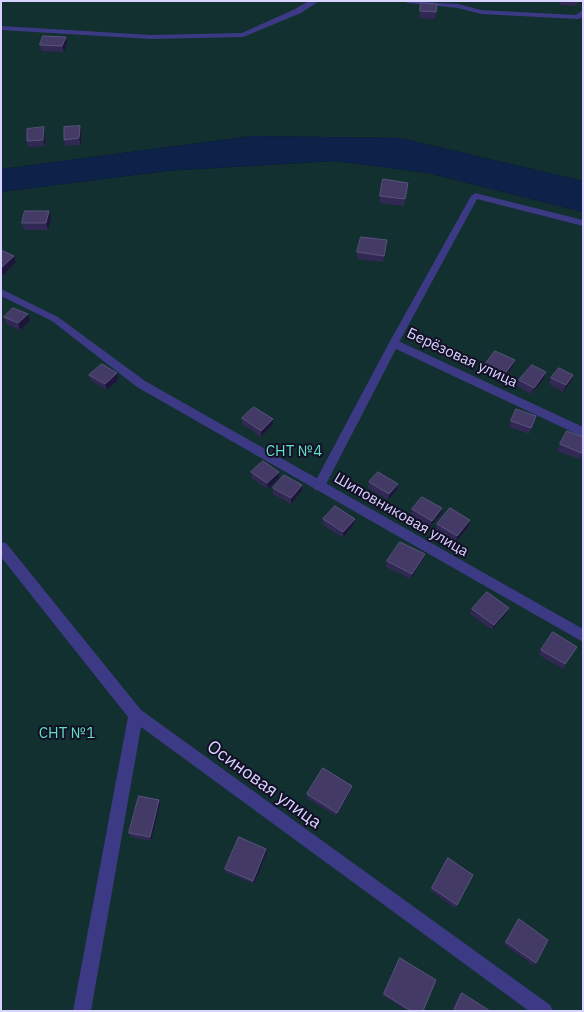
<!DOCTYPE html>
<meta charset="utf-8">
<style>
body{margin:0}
#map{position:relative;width:584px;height:1012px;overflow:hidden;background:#130f26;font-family:"IBM Plex Sans",sans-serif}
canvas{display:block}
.frame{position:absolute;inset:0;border:2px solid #d9d4ff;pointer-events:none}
</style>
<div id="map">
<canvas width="584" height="1012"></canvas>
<div class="frame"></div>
</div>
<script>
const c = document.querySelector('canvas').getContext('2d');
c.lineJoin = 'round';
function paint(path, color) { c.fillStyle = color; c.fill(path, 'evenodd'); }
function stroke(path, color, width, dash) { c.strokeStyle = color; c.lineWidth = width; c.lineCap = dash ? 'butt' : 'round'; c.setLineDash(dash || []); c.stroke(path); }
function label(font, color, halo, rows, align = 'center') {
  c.font = font + ' "IBM Plex Sans",sans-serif'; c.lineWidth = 4; c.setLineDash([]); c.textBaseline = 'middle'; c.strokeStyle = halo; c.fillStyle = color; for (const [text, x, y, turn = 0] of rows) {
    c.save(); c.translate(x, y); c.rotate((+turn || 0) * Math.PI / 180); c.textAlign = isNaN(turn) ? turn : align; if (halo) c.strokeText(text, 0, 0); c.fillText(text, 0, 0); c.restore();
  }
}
const green = new Path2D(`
 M1,1H583V181L400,138L252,136L1,169Z
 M335,161L428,173L583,212V1011H1V192L166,171Z`);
const water = new Path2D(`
 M252,136L400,138L583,181V212L428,173L335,161L166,171L1,192V169Z`);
const service = new Path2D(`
 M475,193L583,220V226L477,199L397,346H391L389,343L471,196Z
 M1,289L58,317L145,381L583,629V642L137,387L52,321L1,296Z`);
const minor = new Path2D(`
 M309,1H319L301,13L243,37L151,39L1,30V26L151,35L242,33L295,9Z
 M404,1L458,4L481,10L576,15L583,10V17L578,19L481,14L458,8L408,3Z
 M394,339L583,427V437L396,349L323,490H315L313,486L315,482L389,343Z
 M1,542L6,543L141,710L550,1005L553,1011H529L141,727L91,1011H73L128,717L1,557Z`);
const wall = new Path2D(`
 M561,1H578L576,6L560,5Z
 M421,3L437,4L435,19L419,18Z
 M67,44L64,52L41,51L40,45Z
 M80,126L81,133V145L65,146L64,140Z
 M45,134V146L28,147L27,141Z
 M408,183L404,206L379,203L380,196Z
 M51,218L48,230H24L22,223Z
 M387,240L383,262L357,259V252Z
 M4,317L30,321L20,330L6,324Z
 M515,360L513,366L502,382L483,373L484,366Z
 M546,372L544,379L531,394L517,386L519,380Z
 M89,375L119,379L107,390L91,381Z
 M573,375L571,382L563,392L549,384L551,378Z
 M242,418L273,419V425L261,437L242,424Z
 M511,421L534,422L529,434L509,427Z
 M583,437V451L579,459L557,451L560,444Z
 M251,472H279V478L268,489L252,478Z
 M369,482L397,490L388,500L368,488Z
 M302,485V491L291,504L273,494V488Z
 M412,509L441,514L430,527L411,515Z
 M323,519H355L354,524L343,538L323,525Z
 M437,524L469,526L456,542L436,529Z
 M425,554L423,559L411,579L386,567L387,561Z
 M472,609L507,613L492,630L470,614Z
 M577,647L563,669L539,655L541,650Z
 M351,790L336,816L307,798V794Z
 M160,804L151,841L131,837L129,833Z
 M267,852L254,884L226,872L225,869Z
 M448,858L457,905L455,908L430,890Z
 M519,919L536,963L533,965L504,944L516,922Z
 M400,958L423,1011H408L382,995Z
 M462,993L490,1011H452L459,994Z`);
const shadedWall = new Path2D(`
 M66,37L67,44L64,52L62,46Z
 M80,126L81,133V145L79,138Z
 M44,127L45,134V146L43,140Z
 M49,211L51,218L48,230L46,223Z
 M14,256L16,262L2,276L1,272V268Z
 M28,314L30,321L20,330L18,323Z
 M515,360L513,366L502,382L504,375Z
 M546,372L544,379L531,394L534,388Z
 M117,373L119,379L107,390L105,384Z
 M573,375L571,382L563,392L566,385Z
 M273,419V425L261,437V431Z
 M279,472V478L268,489L267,483Z
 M398,484L397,490L388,500L389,494Z
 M302,485V491L291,504V498Z
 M442,508L441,514L430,527L432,521Z
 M355,519L354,524L343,538V532Z
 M470,520L469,526L456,542L457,536Z
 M425,554L423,559L411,579L412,574Z
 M509,608L507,613L492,630L494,625Z
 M352,786L351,790L336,816L337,813Z
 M159,800L160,804L151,841L150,837Z
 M266,849L267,852L254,884L253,881Z`);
const building = new Path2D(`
 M421,3L437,4L436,12L420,11Z
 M43,36L66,37L62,46L40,45Z
 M80,126L79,138L64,140V127Z
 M44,127L43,140L27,141V129Z
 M383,179L408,183L405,199L380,196Z
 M25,211H49L46,223H22Z
 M361,237L387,240L384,256L357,252Z
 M1,250L14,256L1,268Z
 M13,308L28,314L18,323L4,317Z
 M495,351L515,360L504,375L484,366Z
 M102,364L117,373L105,384L89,375Z
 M532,365L546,372L534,388L519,380Z
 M559,368L573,375L566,385L551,378Z
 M254,407L273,419L261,431L242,418Z
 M516,409L536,416L531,428L511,421Z
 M567,431L583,437V451L581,453L560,444Z
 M263,461L279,472L267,483L251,472Z
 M378,472L398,484L389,494L369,482Z
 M284,475L302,485L291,498L273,488Z
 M422,497L442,508L432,521L412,509Z
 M335,506L355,519L343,532L323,519Z
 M450,508L470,520L457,536L437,524Z
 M400,542L425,554L412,574L387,561Z
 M487,592L509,608L494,625L472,609Z
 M553,632L577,647L565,664L541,650Z
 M323,768L352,786L337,813L307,794Z
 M139,796L159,800L150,837L129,833Z
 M239,837L266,849L253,881L225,869Z
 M448,858L473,875L457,905L432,888Z
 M519,919L548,940L536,963L506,942Z
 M400,958L436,980L423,1011H411L384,994Z
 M462,993L490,1011H454Z`);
const streetNames = [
 ["Берёзовая улица",462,358,25],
 ["Шиповниковая улица",401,515,30]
];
const parkNames = [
 ["СНТ №4",294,452],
 ["СНТ №1",67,734]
];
const nearStreetnames = [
 ["Осиновая улица",264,785,36]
];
paint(green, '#12302f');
paint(water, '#0c2248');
paint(service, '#3d3a85');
paint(minor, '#3d3a85');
paint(wall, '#312854');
paint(shadedWall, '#1d163a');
paint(building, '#433a66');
stroke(building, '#5a527e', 1);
label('15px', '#d9d4ff', '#130f26', streetNames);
label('15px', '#5fe0c0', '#130f26', parkNames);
label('18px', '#d9d4ff', '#130f26', nearStreetnames);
</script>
